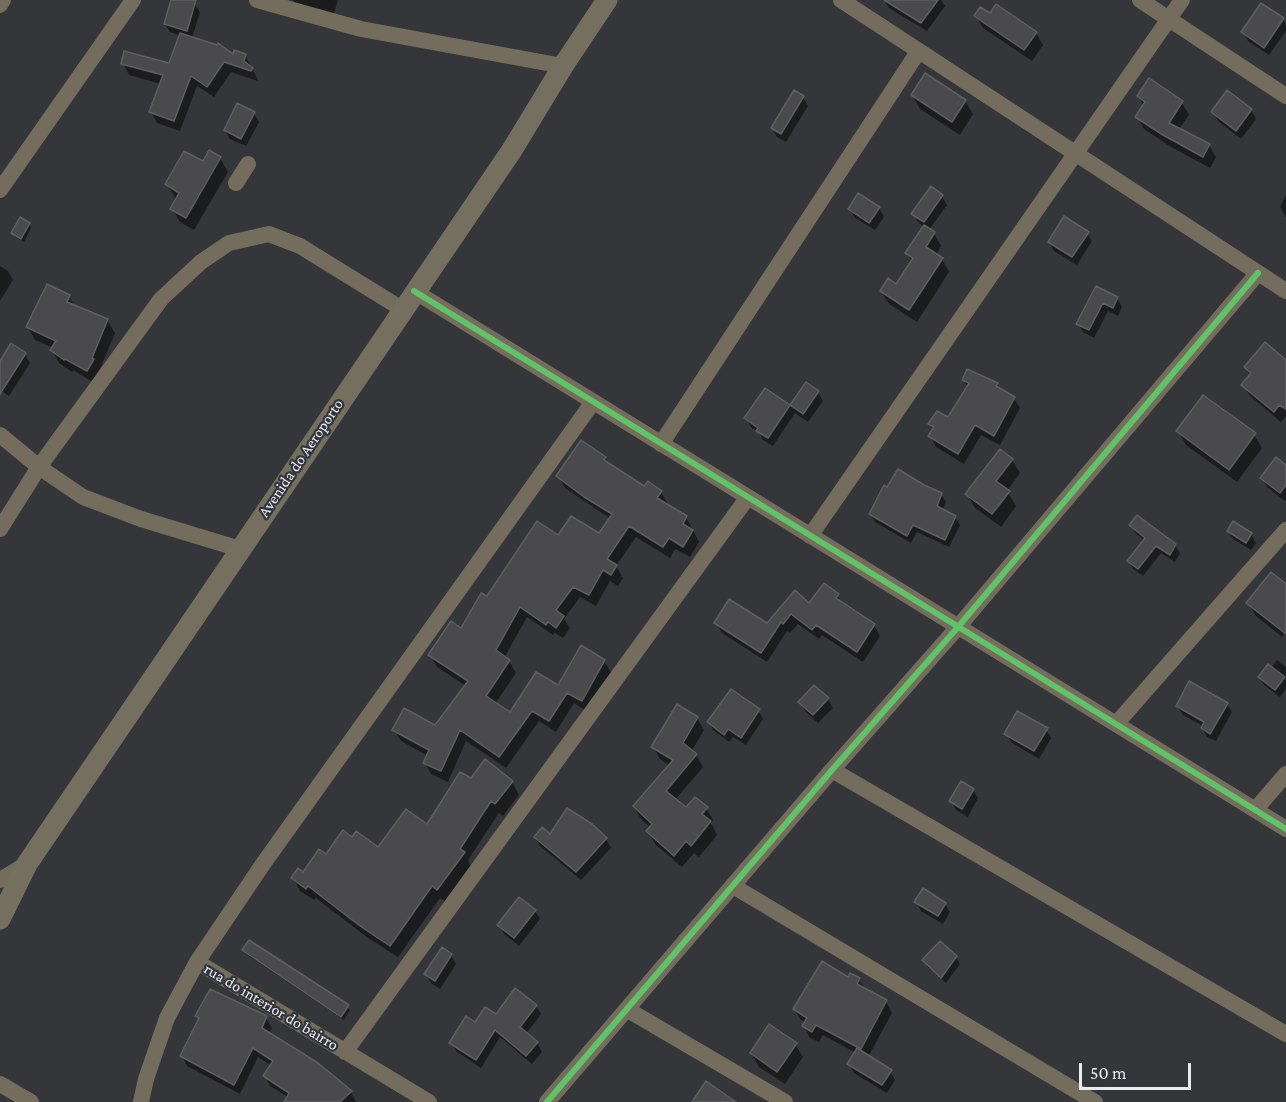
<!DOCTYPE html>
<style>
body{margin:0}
#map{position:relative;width:1286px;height:1102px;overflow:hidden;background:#343639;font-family:"Crimson Pro",serif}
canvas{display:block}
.scale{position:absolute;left:1079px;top:1063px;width:112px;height:27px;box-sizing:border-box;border:3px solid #e9ebef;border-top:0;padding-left:8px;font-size:18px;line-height:21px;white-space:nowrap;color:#e9ebef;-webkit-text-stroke:4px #32353b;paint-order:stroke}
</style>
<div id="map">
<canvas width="1286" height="1102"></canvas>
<div class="scale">50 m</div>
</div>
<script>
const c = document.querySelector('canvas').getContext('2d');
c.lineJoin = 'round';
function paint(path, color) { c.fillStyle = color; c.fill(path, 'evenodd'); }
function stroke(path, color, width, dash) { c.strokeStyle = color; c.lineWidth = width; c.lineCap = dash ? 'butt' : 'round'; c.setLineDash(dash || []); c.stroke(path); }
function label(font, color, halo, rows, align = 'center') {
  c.font = font + ' "Crimson Pro",serif'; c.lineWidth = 4.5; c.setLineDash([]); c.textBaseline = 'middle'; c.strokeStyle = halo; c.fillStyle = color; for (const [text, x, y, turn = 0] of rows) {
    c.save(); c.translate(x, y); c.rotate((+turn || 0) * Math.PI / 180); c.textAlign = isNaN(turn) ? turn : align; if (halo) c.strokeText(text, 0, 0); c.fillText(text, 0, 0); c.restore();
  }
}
const shadow = new Path2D(`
 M172,0H185L194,3L200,12L192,38L233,56L245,55L258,80V81L231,72L214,97L197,86L180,131L157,123L151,112L161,84L129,75L123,63L170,65L181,36L170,32L165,24Z
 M293,0H338L333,16L295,3Z
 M884,0H941L945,6L927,31L889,8Z
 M991,15L1036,33L1043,45L1032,61L983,28L976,16Z
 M1283,19L1286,25V31L1269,55L1248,41L1243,32Z
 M1149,80L1182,103L1189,115L1179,129L1209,145L1216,157L1210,168L1171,147L1144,129L1137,117L1144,106L1138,96Z
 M1228,92L1251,110L1256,119L1241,139L1218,121L1213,112Z
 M912,95L965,101L973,114L960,135L920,109Z
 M803,97L808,106L786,142L777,137L772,128Z
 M254,113L259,122L246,146L230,139L225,130Z
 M220,158L228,172L194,230L180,222L172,209L177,200L166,184L203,163Z
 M931,188L942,196L947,205L929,230L934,233L941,246L936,255L942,259L949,272L917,322L889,304L881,291L897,286L912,262L907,253L924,227L918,222L913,214Z
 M1286,195V217L1280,207Z
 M879,208L884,217L875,230L855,218L850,209Z
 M29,224L31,228L24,242L15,237L13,233Z
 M1087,233L1092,241L1077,265L1054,251L1049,242Z
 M0,266L8,271L13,280L0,301Z
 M1096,288L1117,298L1122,307L1118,316L1108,311L1094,338L1083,332L1078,324Z
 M69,297L75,306L107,320L115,333L94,383L73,370L72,372L59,363L52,350L53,348L35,340L28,327Z
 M25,354L30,363L9,396L0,390V364Z
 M1286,362V416L1281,422L1250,396L1243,385L1251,376L1246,368Z
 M963,380L997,385L1000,390L1014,398L1020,408L1000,445L981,435L964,464L936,447L930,436L934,430L930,424L948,420L968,388Z
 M806,384L818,392L823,401L808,422L795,413L773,446L763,440L759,433L751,427L746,418L765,390L791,407Z
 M1178,431L1254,434L1262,448L1237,482L1186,445Z
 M605,458L610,466L644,489L648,483L661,492L668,504L667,506L686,517L699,542L690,557L675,549L670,558L636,537L616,566L623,578L618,586L610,581L596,606L580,597L564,619L570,628L563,638L555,633L553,635L527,617L504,658L509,661L516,673L495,704L511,714L604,661L611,672L588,712L574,703L556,732L539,721L506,768L466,741L448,782L431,774L425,763L428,756L401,741L394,730L435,727L466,686L437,667L430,655L462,630L488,598L559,537L600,535L611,519L565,488L558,476Z
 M1012,460L1020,473L1007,491L1016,506L1001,527L975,508L967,494Z
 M1286,467V500L1285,501L1267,487L1262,478Z
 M923,487L941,494L946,502L942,511L955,517L960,525L949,547L917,532L911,543L875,522L870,514L887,489Z
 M1131,525L1175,545L1180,553L1175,562L1161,553L1143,576L1133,569L1129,561L1145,541L1135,533Z
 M1228,531L1251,534L1256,543L1251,550L1233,539Z
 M1286,586V632L1282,637L1256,616L1248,603Z
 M837,595L843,604L874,625L880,636L863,662L822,635L819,639L798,624L790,633L787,631L767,662L722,633L716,623L767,625L809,605Z
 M1277,660L1286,667V689L1280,697L1264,685L1259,677L1271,668Z
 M828,699L833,708L818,723L805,711L800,702Z
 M1227,704L1232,712L1216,741L1207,737L1202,728L1203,726L1183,715L1177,706Z
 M758,710L763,719L746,745L733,737L729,742L713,730L709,722Z
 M697,718L704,730L691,752L696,755L703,767L675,800L686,809L706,808L713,820L711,823L717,835L699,857L694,853L682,867L655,844L648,831L651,828L641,819L634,807L670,766L660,759L653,747Z
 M1046,729L1051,738L1039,759L1011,742L1006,734Z
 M471,780L512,782L519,795L503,816L499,813L468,860L471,866L445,901L440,898L398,957L368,938L316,898L314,900L300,891L293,878L304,874L352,839L379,849L427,826Z
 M973,790L978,798L968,817L956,810L951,801Z
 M551,836L606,839L611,848L581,880L540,846L535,838Z
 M916,902L945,904L950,912L943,924L921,911Z
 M535,911L540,919L519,946L504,934L499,925Z
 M244,950L347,1007L350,1010L344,1020L246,954Z
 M451,955L456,964L440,989L431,983L426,975Z
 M956,957L960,964L946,983L928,967L924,960Z
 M851,975L859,980L866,990L886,1001L892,1013L868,1057L890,1071L895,1080L887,1093L854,1073L849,1064L856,1053L823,1035L819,1042L810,1038L804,1026L806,1023L801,1020L794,1009L849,979Z
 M536,1006L541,1014L526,1034L537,1043L542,1052L532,1064L500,1037L481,1068L456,1051L451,1043L496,1016Z
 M197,1016L266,1018L272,1028L269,1034L351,1092L356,1102H288V1097L270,1086L265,1076L272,1066L258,1057L240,1094L187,1066L182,1056L200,1021Z
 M795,1044L803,1057L785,1084L759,1067L751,1053Z`);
const building = new Path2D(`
 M171,0H196L187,31L164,24Z
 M884,0H938L921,23Z
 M1261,3L1284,18L1264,48L1241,32Z
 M996,4L1037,32L1024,50L974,16L980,7L990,13Z
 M180,33L217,45L218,43L233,54L234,50L246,54L244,61L253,68L251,71L224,62L207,87L191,76L174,121L149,112L163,75L121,64L124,51L169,63Z
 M925,73L966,100L952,122L911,95Z
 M1149,78L1183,101L1169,123L1210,144L1203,157L1163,135L1135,117L1145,102L1137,96Z
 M794,90L804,96L781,134L771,128Z
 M1227,90L1252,109L1236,131L1211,112Z
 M237,103L255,112L241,139L224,130Z
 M209,150L221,157L186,218L170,209L179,193L165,184L184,151L203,161Z
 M931,186L943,195L924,222L911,214Z
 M858,193L880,207L869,223L848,209Z
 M1064,216L1089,232L1072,257L1048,242Z
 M20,217L30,223L21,239L11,233Z
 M924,225L935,232L926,247L943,258L909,310L880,291L888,278L896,284L913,258L905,253Z
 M47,284L70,295L67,302L108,319L92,358L94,359L87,371L65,359L64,360L50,350L56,341L26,327Z
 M1096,286L1118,297L1113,308L1103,303L1089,330L1076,324Z
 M1265,342L1286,360V409L1279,405L1274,412L1241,385L1251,373L1244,367Z
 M11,343L26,353L0,394V361Z
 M967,369L998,383L996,386L1015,397L994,436L975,425L958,454L928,436L934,427L928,424L937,411L948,417L969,383L962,380Z
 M806,382L819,391L803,414L790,405L768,438L756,431L758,428L744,418L765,388L790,405Z
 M1203,395L1256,433L1229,470L1176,431Z
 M581,440L606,457L604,460L644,486L648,481L662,491L657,498L687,516L683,524L693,530L683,547L669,538L663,547L629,526L607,559L617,565L611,575L603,570L589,595L573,587L556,610L564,616L556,628L548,622L546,625L520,607L496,650L510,660L486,696L510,712L536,672L558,685L581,645L605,660L582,701L567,693L549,721L532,711L499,757L460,730L441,771L423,763L429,750L392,730L404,708L435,725L468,681L428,655L451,621L461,628L481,593L487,596L537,521L558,535L571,516L599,533L612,514L584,497L556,476Z
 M1000,449L1013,459L996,481L1010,491L992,514L965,494Z
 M1276,457L1286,465V485L1280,493L1260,478Z
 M898,469L924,485L942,493L937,506L956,516L945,540L913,525L907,536L869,514L884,485L887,487Z
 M1137,515L1176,544L1170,555L1156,546L1138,569L1127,561L1145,538L1129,525Z
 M1233,521L1252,533L1246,543L1227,531Z
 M1271,572L1286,584V634L1246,603Z
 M824,583L839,594L836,598L875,624L857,652L816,625L812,630L791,614L783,624L781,622L761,653L714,623L729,599L767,623L795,590L809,603Z
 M1268,664L1285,677L1275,690L1258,677Z
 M1189,681L1228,703L1210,734L1201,728L1204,722L1176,706Z
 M814,685L829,698L813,715L798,702Z
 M731,689L760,709L741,738L728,729L724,735L707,722Z
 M677,704L698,717L683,743L697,754L666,791L686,807L695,797L708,807L702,814L711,821L691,846L686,841L674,856L646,831L652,824L633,806L673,760L651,747Z
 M1017,711L1048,728L1034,751L1004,734Z
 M485,759L513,781L495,804L491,801L460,849L465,852L437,890L432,886L390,946L360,926L308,886L306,889L291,878L298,868L303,872L319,849L326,854L343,830L352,837L356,831L378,847L406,809L427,824L460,772L471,778Z
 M961,781L974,789L962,809L949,801Z
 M567,808L592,824L607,838L576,872L534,837L542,827L550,834Z
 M923,888L946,903L938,916L914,902Z
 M519,897L536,910L514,938L497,925Z
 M249,940L349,1005L341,1017L242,950Z
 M940,941L957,956L941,978L922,960Z
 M442,947L452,954L435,981L424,974Z
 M822,961L848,977L850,973L860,978L857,984L887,1000L861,1049L816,1025L812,1032L802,1026L807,1018L793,1009Z
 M515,988L537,1005L520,1027L538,1042L526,1056L495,1030L476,1060L449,1043L466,1016L475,1022L485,1007L496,1014Z
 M210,989L267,1016L262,1028L318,1063L352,1091L340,1102H284L289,1093L263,1076L273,1061L253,1048L234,1085L180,1056L199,1018L195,1016Z
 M769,1024L797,1043L777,1072L750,1053Z
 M857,1048L892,1070L882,1085L847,1064Z
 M706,1081L736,1102H692Z`);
const minor = new Path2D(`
 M257,0L361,29L563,66
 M841,0L1286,291
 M1140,0L1286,96
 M0,5L3,0
 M236,183L248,164
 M0,190L133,0
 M414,291L1286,829
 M0,435L39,467L83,497L141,519L240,549
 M661,444L918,52
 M0,529L39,467L161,299L201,262L229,243L269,234L300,246L402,309
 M810,536L1182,0
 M1116,724L1286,530
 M832,770L1286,1034
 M1255,810L1286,774
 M0,880L27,864
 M733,886L1095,1102
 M197,962L429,1102
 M628,1010L785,1102
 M345,1052L748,497
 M0,1084L31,1102
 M141,1102L146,1079L167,1018L197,962L263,864L593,402
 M547,1102L832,770L958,627L1258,273`);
const major = new Path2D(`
 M0,919L27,864L512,150L563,66L607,0`);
const cycleway = new Path2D(`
 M414,291L1286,829
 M547,1102L832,770L958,627L1258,273`);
const streetNames = [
 ["Avenida do Aeroporto",301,458,-56],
 ["rua do interior do bairro",271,1007,31]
];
paint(shadow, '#0007');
paint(building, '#4a4a4c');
stroke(building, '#5f5e60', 1.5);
stroke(minor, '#746d5d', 16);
stroke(major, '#756f60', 21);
stroke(cycleway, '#61c268', 6);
label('16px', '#e9ebef', '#32353b', streetNames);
</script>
